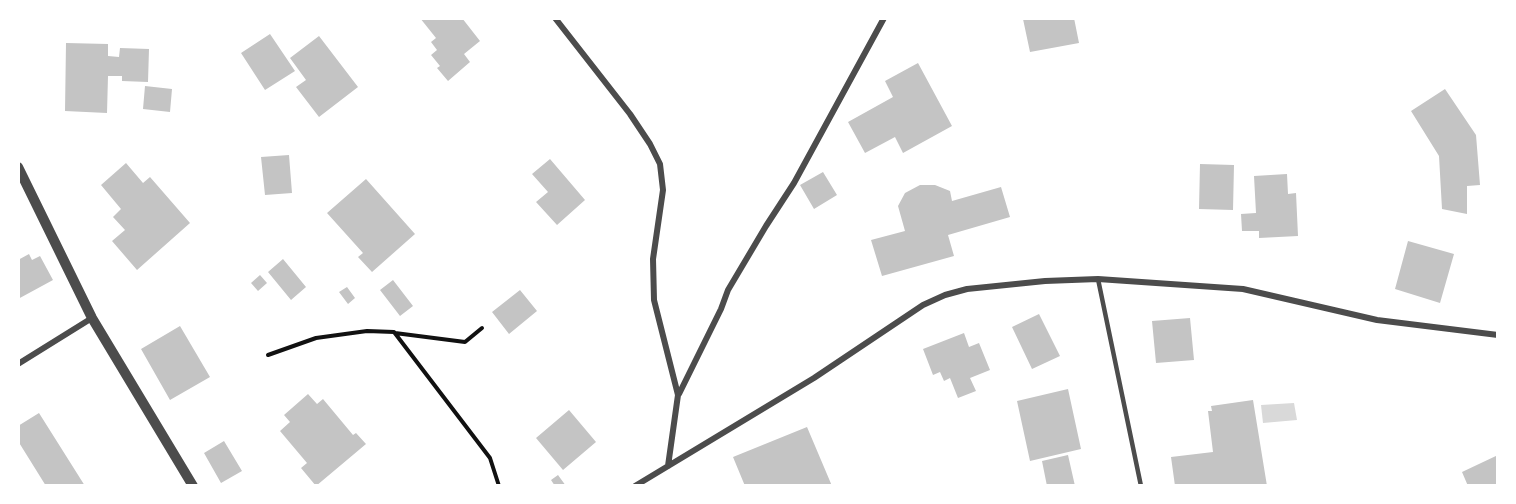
<!DOCTYPE html>
<style>
body{margin:0}
#map{position:relative;width:1516px;height:504px;overflow:hidden;background:#fff;font-family:"Open Sans",sans-serif}
canvas{display:block}
.frame{position:absolute;inset:0;border:20px solid #fff;pointer-events:none}
</style>
<div id="map">
<canvas width="1516" height="504"></canvas>
<div class="frame"></div>
</div>
<script>
const c = document.querySelector('canvas').getContext('2d');
c.lineJoin = 'round';
function paint(path, color) { c.fillStyle = color; c.fill(path, 'evenodd'); }
function stroke(path, color, width, dash) { c.strokeStyle = color; c.lineWidth = width; c.lineCap = dash ? 'butt' : 'round'; c.setLineDash(dash || []); c.stroke(path); }
const water = new Path2D(`
 M1294,403L1297,420L1263,423L1261,405Z`);
const building = new Path2D(`
 M420,18H462L480,41L464,54L470,62L448,81L437,68L440,66L431,55L437,50L431,42L436,38Z
 M1029,18H1074L1079,43L1030,52L1023,19Z
 M270,34L295,71L265,90L241,53Z
 M319,36L358,87L319,117L296,87L306,80L290,58Z
 M66,43L108,44V56L119,57L120,48L149,49L148,82L122,81V76H108L107,113L65,111Z
 M918,63L952,126L903,153L895,137L865,153L848,122L893,97L885,81Z
 M145,86L172,89L170,112L143,109Z
 M1445,89L1476,135L1480,185L1467,186V214L1442,209L1439,156L1411,111Z
 M289,155L292,193L265,195L261,157Z
 M550,159L585,200L557,225L536,202L548,192L532,174Z
 M126,163L143,183L150,177L190,223L137,270L112,241L125,230L113,217L121,209L101,185Z
 M1200,164L1234,165L1233,210L1199,209Z
 M823,172L837,195L814,209L800,185Z
 M1287,174L1288,194L1296,193L1298,236L1259,238V231H1242L1241,214L1256,213L1254,176Z
 M366,179L415,234L372,272L358,257L363,253L327,213Z
 M920,185H935L950,191L952,201L1001,187L1010,217L948,235L954,256L882,276L871,240L905,231L898,206L905,193Z
 M1408,241L1454,254L1440,303L1395,289Z
 M29,254L32,260L40,256L53,280L18,299V260Z
 M283,259L306,287L291,300L268,272Z
 M260,275L267,283L258,291L251,283Z
 M393,280L413,306L400,316L380,290Z
 M347,287L355,298L348,304L339,292Z
 M520,290L537,311L509,334L492,312Z
 M1039,314L1060,356L1032,369L1012,327Z
 M1190,318L1194,360L1156,363L1152,321Z
 M180,326L210,377L170,400L141,349Z
 M964,333L969,347L979,343L990,370L970,378L976,391L958,398L950,378L944,381L940,372L933,375L923,349Z
 M1068,389L1081,449L1030,461L1017,401Z
 M308,394L317,404L323,399L353,435L356,433L366,444L316,486L301,468L307,463L280,431L290,422L284,415Z
 M1253,400L1267,486H1175L1171,457L1213,452L1208,411H1212L1211,406Z
 M569,410L596,442L563,470L536,438Z
 M39,413L85,486H46L18,441V426Z
 M807,427L832,486H745L733,457Z
 M224,441L242,471L221,483L204,453Z
 M1068,455L1075,486H1047L1042,461Z
 M1498,455V486H1468L1462,472Z
 M558,475L566,486H555L551,480Z`);
const path = new Path2D(`
 M395,333L465,342L482,328
 M268,355L316,338L367,331L394,332L490,458L499,486`);
const service = new Path2D(`
 M1098,279L1141,486`);
const minor = new Path2D(`
 M555,18L630,114L650,144L660,164L663,190L653,259L654,300L678,395L668,466
 M18,364L92,318
 M679,394L721,309L728,290L766,226L794,183L884,18
 M635,486L814,378L923,305L945,295L967,289L1045,281L1098,279L1243,289L1377,320L1498,335`);
const tertiary = new Path2D(`
 M18,167L92,318L193,486`);
paint(water, '#d9d9d9');
paint(building, '#c4c4c4');
stroke(path, '#111', 4);
stroke(service, '#4c4c4c', 4.5);
stroke(minor, '#4c4c4c', 6);
stroke(tertiary, '#4c4c4c', 10);
</script>
